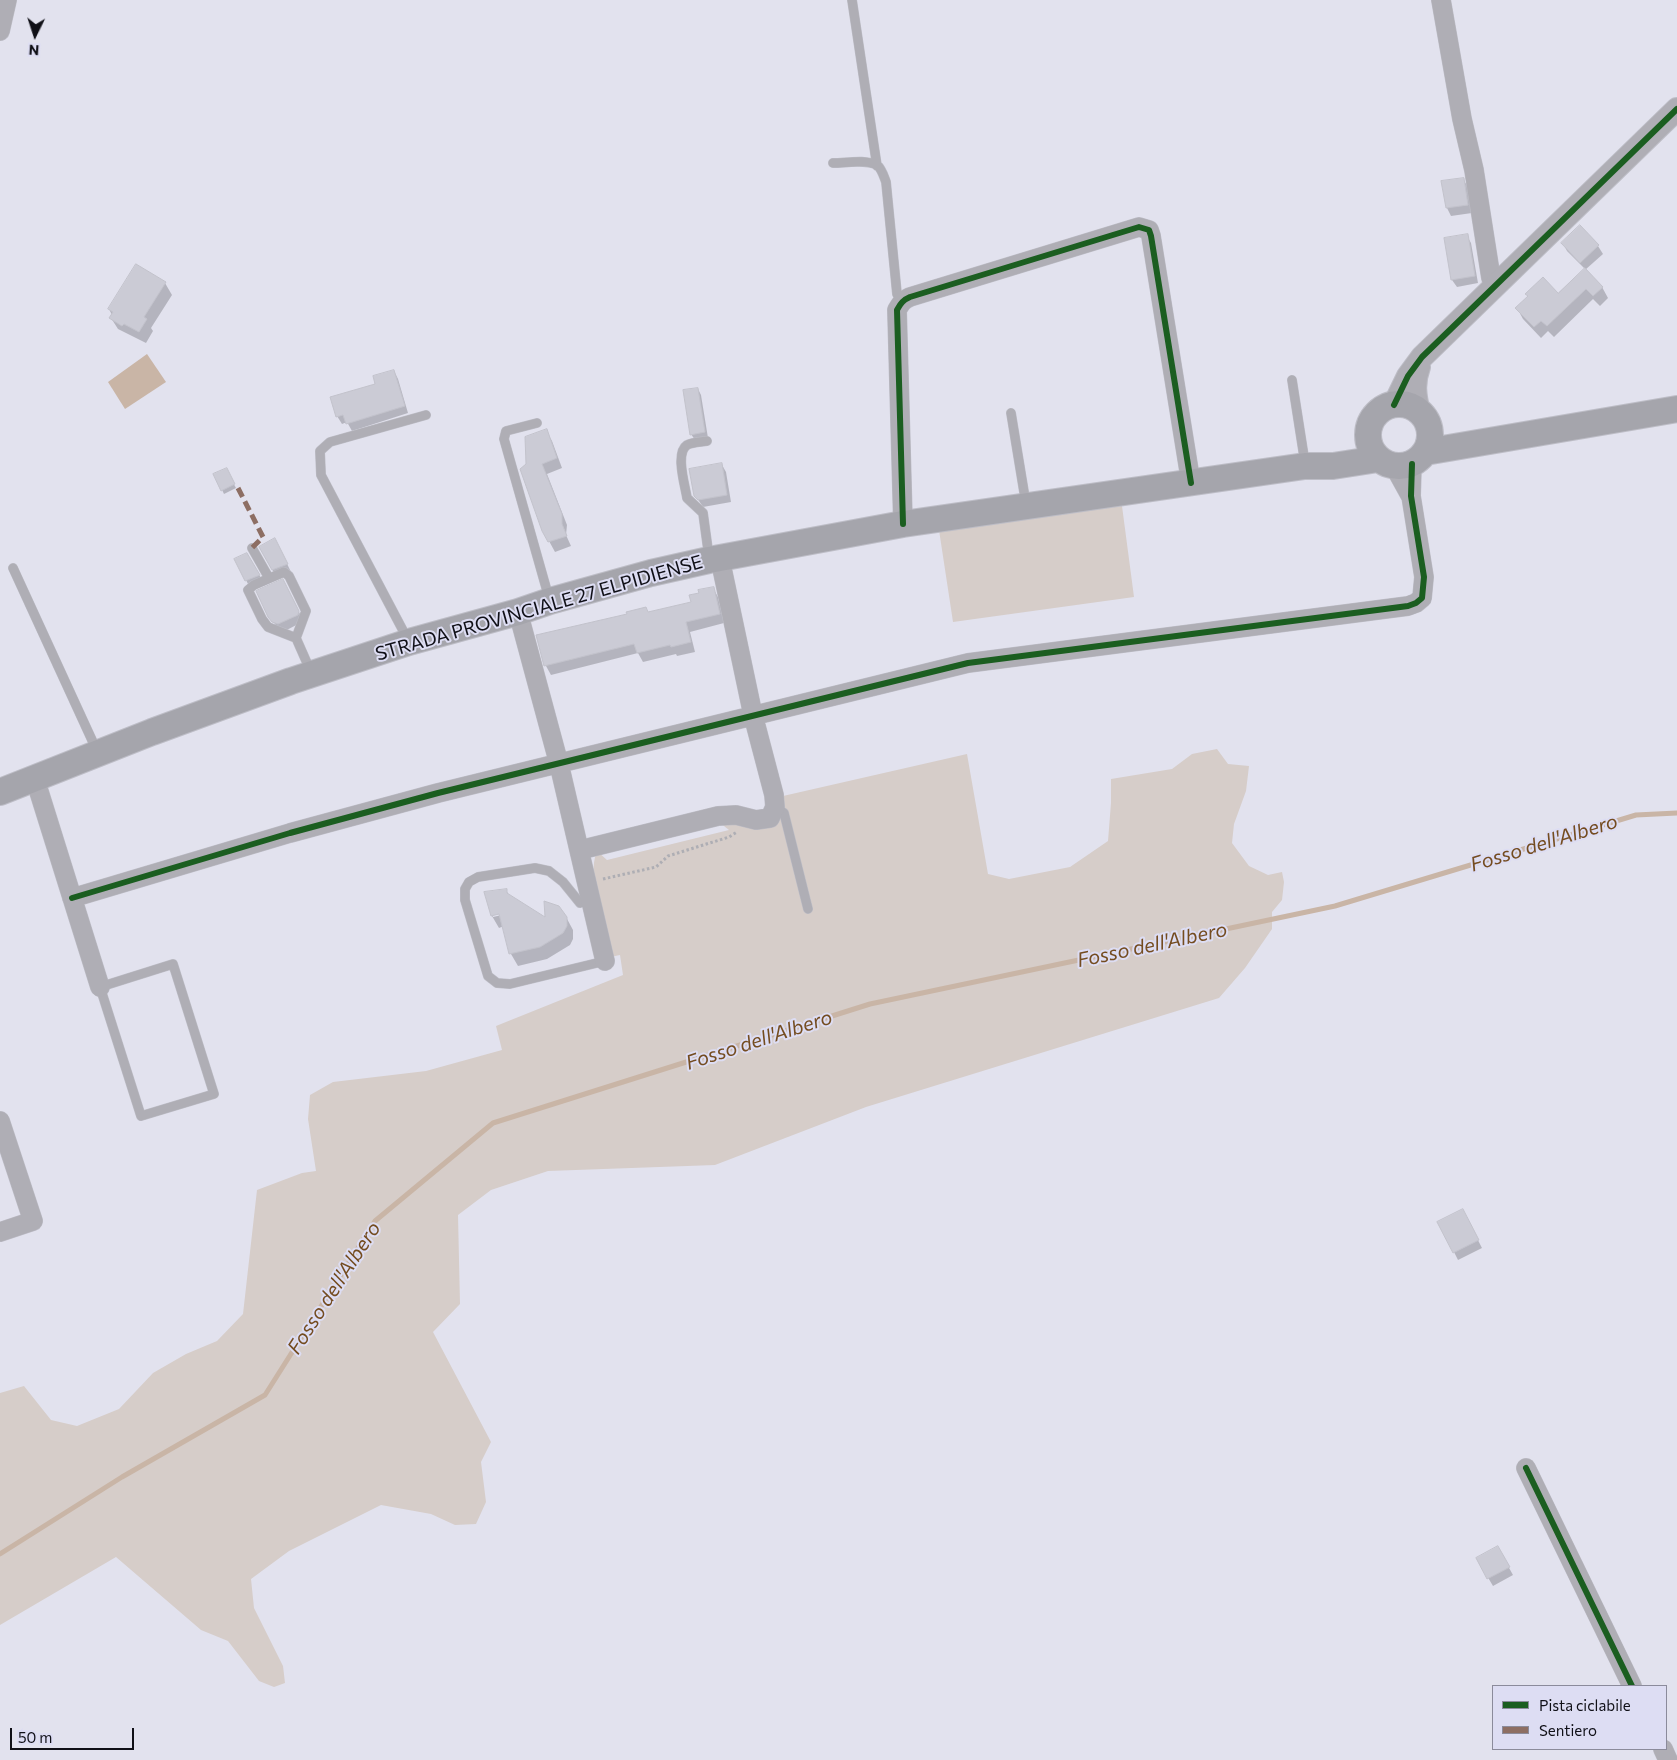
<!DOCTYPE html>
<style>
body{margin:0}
#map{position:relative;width:1677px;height:1760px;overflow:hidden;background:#e2e2ee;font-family:Commissioner,sans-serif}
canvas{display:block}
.legend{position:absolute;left:1492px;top:1685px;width:175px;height:65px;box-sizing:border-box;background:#ddddf3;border:1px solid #8b8b9b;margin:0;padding:6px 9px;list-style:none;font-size:15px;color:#101017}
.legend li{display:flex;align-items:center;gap:10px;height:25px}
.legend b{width:25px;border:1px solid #8b8b9b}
.north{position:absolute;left:10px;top:10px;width:50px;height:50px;-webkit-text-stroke:4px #ddddf3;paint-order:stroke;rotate:184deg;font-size:14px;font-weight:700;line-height:20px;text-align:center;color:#101017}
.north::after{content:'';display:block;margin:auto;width:18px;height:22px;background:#101017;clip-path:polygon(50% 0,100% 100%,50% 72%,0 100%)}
.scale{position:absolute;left:10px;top:1728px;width:124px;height:22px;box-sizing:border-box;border:2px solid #101017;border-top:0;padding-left:6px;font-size:15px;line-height:18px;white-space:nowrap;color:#101017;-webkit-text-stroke:4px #ddddf3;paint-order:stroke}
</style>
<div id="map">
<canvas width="1677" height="1760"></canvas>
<ul class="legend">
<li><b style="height:6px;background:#1b5e20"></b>Pista ciclabile</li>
<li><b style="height:6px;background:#8d6e63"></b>Sentiero</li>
</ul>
<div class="north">N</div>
<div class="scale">50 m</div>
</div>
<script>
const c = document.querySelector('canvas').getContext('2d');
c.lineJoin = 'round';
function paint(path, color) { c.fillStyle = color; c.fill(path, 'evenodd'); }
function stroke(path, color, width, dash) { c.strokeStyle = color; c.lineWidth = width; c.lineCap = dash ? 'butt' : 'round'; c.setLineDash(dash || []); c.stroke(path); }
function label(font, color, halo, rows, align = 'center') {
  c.font = font + ' Commissioner,sans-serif'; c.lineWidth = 4; c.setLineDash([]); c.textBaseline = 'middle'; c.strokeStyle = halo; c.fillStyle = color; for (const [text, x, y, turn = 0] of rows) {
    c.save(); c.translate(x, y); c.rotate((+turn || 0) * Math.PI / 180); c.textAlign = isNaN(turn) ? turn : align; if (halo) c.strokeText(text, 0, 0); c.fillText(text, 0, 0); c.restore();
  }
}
const green = new Path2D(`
 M1122,506L1134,597L953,622L939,530Z
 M1217,749L1228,764L1249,766L1246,791L1234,824L1232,843L1249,866L1268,875L1282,872L1284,882L1282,900L1272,912V929L1245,968L1219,998L866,1107L715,1165L548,1171L491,1190L458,1215L460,1304L433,1332L491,1442L481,1462L486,1502L476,1524L455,1525L431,1514L381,1505L289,1551L251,1579L254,1608L283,1666L285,1683L274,1687L259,1681L228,1641L201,1630L116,1557L0,1625V1393L24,1386L51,1420L77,1426L119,1409L153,1373L186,1354L217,1341L243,1314L257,1190L302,1173L316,1171L308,1119L310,1095L333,1082L426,1071L502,1050L496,1026L623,975L620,955L610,957C604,930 586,876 597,851L607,860L729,830L719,822L755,827L783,796L967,754L988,874L1009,879L1070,867L1108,841L1111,803V779L1172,769L1192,754Z`);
const water = new Path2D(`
 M147,354L166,382L125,409L108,382Z`);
const shadow = new Path2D(`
 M1463,179L1468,187L1472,213L1451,216L1447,208L1443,182Z
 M1580,227L1598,246L1603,254L1585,270L1602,287L1608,298L1600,306L1593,299L1554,337L1548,331L1541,338L1523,319L1517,308L1528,297L1527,294L1558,295L1585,269L1567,251L1563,243Z
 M1467,236L1471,243L1478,283L1457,287L1452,280Z
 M165,283L172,295L151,328L153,331L146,343L118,329L111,318L112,315L109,309Z
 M394,371L398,379L408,413L352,431L347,422L342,424L337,416Z
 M698,389L701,395L708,438L695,440L691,434Z
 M546,431L552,441L562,468L547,474L567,525L566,535L571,546L555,552L543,530L528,465Z
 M722,465L726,472L731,502L703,507L695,495Z
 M226,470L236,488L224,494L215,475Z
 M279,547L291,572L277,578L260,548Z
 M247,554L264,583L250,588L246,580Z
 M287,588L303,620L302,622L283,632L278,629L273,621Z
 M713,588L718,597L724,623L690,632L695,652L677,656L676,654L643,662L638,653L551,675L546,666L537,636L693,603Z
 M506,890L510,897L546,919L566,917L573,930V939L570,945L547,959L518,966L511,954L504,926L499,928L492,916ZM493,914H506L493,917Z
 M1467,1219L1482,1248L1458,1260L1454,1252Z
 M1498,1548L1513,1575L1493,1586L1477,1559Z`);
const stream = new Path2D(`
 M0,1554L122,1477L265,1395L375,1221L493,1123L870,1004L1335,906L1636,815L1677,813`);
const building = new Path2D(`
 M1464,178L1468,205L1446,208L1441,181Z
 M1580,225L1599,245L1580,263L1561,243Z
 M1468,234L1475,276L1451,280L1444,238Z
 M136,264L166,282L144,317L147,319L139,332L124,324L122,326L109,318L113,312L108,309Z
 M1585,268L1603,287L1593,296L1586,289L1547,326L1541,321L1534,327L1515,308L1528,296L1525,294L1543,277L1558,293Z
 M394,370L405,406L346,424L343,415L336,417L330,397L375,384L373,376Z
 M698,388L705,432L690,435L683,390Z
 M547,429L557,458L542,464L562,514V524L567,536L548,542L542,531L520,469L526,464L525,437Z
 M722,463L727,495L698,500L694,496L689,469Z
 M227,468L235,484L221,491L213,474Z
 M275,538L288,564L272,570L259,547Z
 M247,553L260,575L245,581L234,559Z
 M283,579L299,611L298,615L278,624L272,622L268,617L256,591Z
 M714,587L720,614L686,622L691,642L671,647L670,645L637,653L634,644L544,666L536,635L627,614L626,612L646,607L648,612L691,602L689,595L699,593L698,590Z
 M507,889V893L545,917L544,901L559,906L567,917V926L563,933L540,947L509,954L499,914L491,916L484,892Z
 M1463,1209L1479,1240L1453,1253L1437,1222Z
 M1498,1546L1510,1567L1487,1579L1476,1558Z`);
const path = new Path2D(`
 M603,879L656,867L668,856L729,837L737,832`);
const service = new Path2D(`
 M852,0L877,166
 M833,163C846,163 865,159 877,165C882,169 884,177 886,182L897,294L904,300
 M1292,380L1305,463
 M1011,413L1026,504
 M537,423L506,431L504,439L549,598
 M707,441C701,442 692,442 687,445C675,453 685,485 687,498L703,513L709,557
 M252,548L269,578
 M13,568L97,751
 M296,638L306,611L289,576L284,572L254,585L248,590L262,619L268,627L296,638L311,672
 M408,640L321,475L320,451L330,442L426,415
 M775,807L784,813L808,909
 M591,900L580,903L563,882L549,871L535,868L478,877L469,882L465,889V900L488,976L497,983L510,984L605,961
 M173,964L214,1094L141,1116L100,987Z`);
const minor = new Path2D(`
 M1441,0L1462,119L1474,170L1491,278L1497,285
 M0,31L7,0
 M1394,466L1410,495
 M903,524L897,310C901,303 903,300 910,297L1139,227L1149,230L1151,236L1191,483
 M518,612L559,764L605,961
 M35,779L100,987
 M580,850L718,816L736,815L756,820L770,818L775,807L774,795L753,715L720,559
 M72,898L290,833L438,793L968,663L1408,606L1416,603L1422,598L1424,577L1411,496L1412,464
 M0,1121L33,1221L0,1232
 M1526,1468L1632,1686
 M1663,1749L1668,1760`);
const tertiary = new Path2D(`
 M1419,367C1413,383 1415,396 1419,412
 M1394,405L1408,376L1422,357L1677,109`);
const secondary = new Path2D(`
 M1368 435a31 31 0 1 1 62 0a31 31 0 1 1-62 0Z
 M1425,452L1677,409
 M0,792L152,732L291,681L409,642L518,612L550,601L651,573L709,560L903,524L1305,466H1333L1378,459`);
const quiet = new Path2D(`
 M238,488L263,537L252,548`);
const cycleway = new Path2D(`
 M1394,405L1408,376L1422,357L1677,109
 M903,524L897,310C901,303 903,300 910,297L1139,227L1149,230L1151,236L1191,483
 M72,898L290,833L438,793L968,663L1408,606L1416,603L1422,598L1424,577L1411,496L1412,464
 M1526,1468L1632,1686`);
const streetNames = [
 ["STRADA PROVINCIALE 27 ELPIDIENSE",539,608,-16]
];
const waterNames = [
 ["Fosso dell'Albero",1544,843,-17],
 ["Fosso dell'Albero",1152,945,-12],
 ["Fosso dell'Albero",759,1040,-18],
 ["Fosso dell'Albero",334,1288,-57]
];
paint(green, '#d6cdc9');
paint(water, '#c9b5a6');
paint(shadow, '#0003');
stroke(stream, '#c9b5a6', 5);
paint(building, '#cbcbd5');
stroke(building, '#c2c2cb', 1);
stroke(service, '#bdbdc6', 10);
stroke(minor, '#bdbdc6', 20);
stroke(tertiary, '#bdbdc6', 24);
stroke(secondary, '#bdbdc6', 28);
stroke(path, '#aeaeb4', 3, [2.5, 2.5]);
stroke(service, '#afaeb5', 9);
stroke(minor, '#afaeb5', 19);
stroke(tertiary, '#afaeb5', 22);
stroke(secondary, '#a5a5ac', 26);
stroke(quiet, '#8d6e63', 5, [10, 5]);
stroke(cycleway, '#1b5e20', 6);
label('19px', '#101017', '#ddddf3', streetNames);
label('italic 20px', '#744c20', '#ddddf3', waterNames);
</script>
